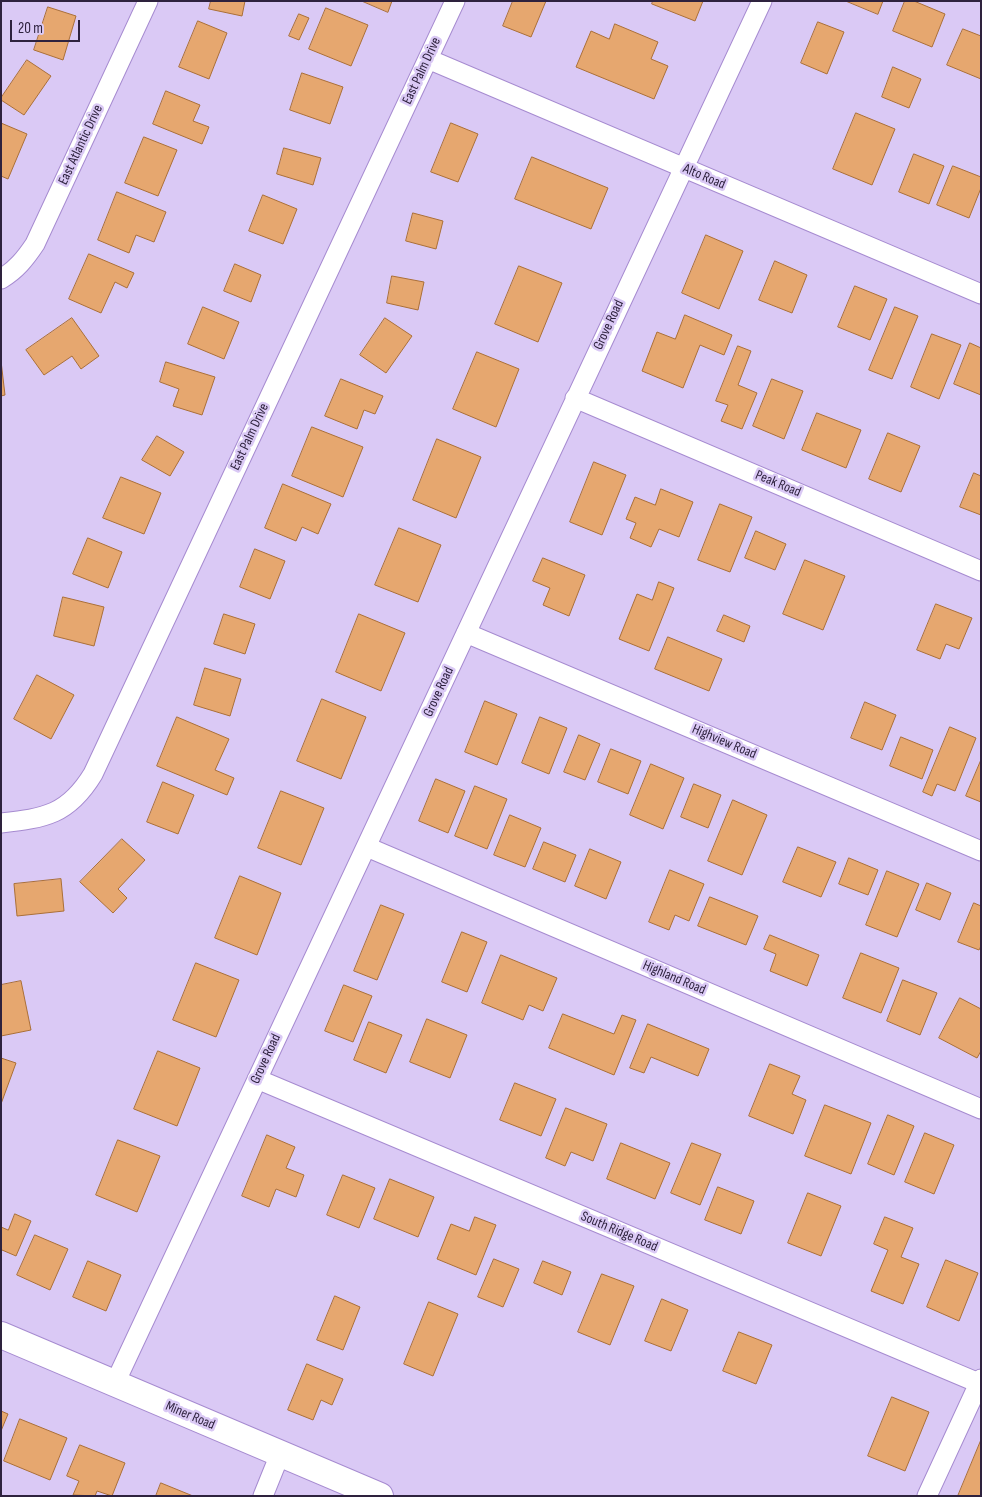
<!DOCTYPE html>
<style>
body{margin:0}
#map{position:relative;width:982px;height:1497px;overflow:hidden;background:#dac9f5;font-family:"Sofia Sans Condensed",sans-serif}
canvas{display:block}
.frame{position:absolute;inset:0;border:2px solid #2e223e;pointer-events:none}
.scale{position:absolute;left:10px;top:20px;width:70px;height:22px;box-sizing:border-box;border:2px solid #2e223e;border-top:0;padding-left:6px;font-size:15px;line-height:18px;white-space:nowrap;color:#2e223e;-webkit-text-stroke:4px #dac9f5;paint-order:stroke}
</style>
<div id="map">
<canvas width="982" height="1497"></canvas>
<div class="frame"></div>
<div class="scale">20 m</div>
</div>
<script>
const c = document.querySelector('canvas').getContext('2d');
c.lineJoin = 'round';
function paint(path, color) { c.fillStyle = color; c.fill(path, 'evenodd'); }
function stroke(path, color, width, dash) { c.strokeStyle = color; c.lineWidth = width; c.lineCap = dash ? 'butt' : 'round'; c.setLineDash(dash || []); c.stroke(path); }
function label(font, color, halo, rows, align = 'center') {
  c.font = font + ' "Sofia Sans Condensed",sans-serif'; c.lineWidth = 5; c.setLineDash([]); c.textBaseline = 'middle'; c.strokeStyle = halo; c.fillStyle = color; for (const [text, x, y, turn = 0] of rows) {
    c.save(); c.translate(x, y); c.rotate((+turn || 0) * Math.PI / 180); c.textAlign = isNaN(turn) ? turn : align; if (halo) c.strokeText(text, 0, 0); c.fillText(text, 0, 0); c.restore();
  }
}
const building = new Path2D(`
 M211,1H245L242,16L209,9Z
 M362,1H392L388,12Z
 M513,1H546L531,37L503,26Z
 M653,1H703L695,21L652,4Z
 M846,1H883L878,14Z
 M905,1H914L945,14L932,47L893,31Z
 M48,7L76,16L63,60L34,50Z
 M326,8L368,25L351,66L309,49Z
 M299,14L309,18L299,40L289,36Z
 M198,21L227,33L209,79L179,67Z
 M818,22L844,32L827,74L801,63Z
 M615,24L658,42L651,59L668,66L654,99L576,67L591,31L609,39Z
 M963,29L981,36V79L947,65Z
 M27,60L51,76L24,115L1,100V98Z
 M893,67L921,79L909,108L882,97Z
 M302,73L343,87L330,124L290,110Z
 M166,91L200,105L193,121L209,127L202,144L153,124Z
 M856,113L895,129L872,185L833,169Z
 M1,123L27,134L8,179L1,176Z
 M451,123L478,134L458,182L431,172Z
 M144,137L177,150L158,196L125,183Z
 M284,148L321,158L313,185L277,174Z
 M914,154L944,166L929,204L899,192Z
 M532,157L608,188L591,229L515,199Z
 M953,166L981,177V188L969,218L937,205Z
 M117,192L166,212L154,242L136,235L129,253L98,240Z
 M263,195L297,209L283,244L249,231Z
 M413,213L443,221L436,249L406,241Z
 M706,235L743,251L719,309L682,293Z
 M89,254L134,273L127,288L115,282L101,313L69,299Z
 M775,261L807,275L792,313L759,300Z
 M235,264L261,275L251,302L224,291Z
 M519,266L562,283L538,342L495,324Z
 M392,276L424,282L418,310L387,303Z
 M855,286L887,299L870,340L838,327Z
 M203,307L239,322L224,359L188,344Z
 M895,307L918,316L892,379L869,370Z
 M685,315L732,335L724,355L700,345L683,388L642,371L657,332L675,339Z
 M72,318L99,356L81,369L72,356L44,375L26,350Z
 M385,318L412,336L386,373L360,355Z
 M932,334L961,345L939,399L911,387Z
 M970,343L981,348V395L954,384Z
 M738,346L751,351L738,385L757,393L742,429L721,421L728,405L716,401Z
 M477,352L519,369L496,427L453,409Z
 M1,361L5,395L1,396Z
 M166,362L215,377L202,415L173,406L179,389L160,382Z
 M341,379L383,396L375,414L364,410L357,429L325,416Z
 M772,379L803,391L784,439L753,426Z
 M817,413L861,430L846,468L802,450Z
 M312,427L363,447L343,497L292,476Z
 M888,433L920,446L901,492L869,479Z
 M157,436L184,452L170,476L142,460Z
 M437,439L481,457L456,518L413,500Z
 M594,462L626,475L602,535L570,522Z
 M974,473L981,476V515L960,507Z
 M121,477L161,493L144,534L103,518Z
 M283,484L331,504L318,534L302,527L296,541L265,528Z
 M661,489L693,502L679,537L659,529L651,547L630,538L636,523L626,519L635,497L655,505Z
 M720,504L752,517L730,572L698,560Z
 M399,528L441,545L418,602L375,585Z
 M756,531L786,544L775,570L745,558Z
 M88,538L122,552L108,588L73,574Z
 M255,549L285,561L270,599L240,587Z
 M543,558L585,575L569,616L543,605L550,588L533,581Z
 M805,560L845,576L823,630L783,614Z
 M659,582L674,588L649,651L619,639L637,594L652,600Z
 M63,597L104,607L94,646L54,636Z
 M936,604L972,618L959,649L946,644L940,659L917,650Z
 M224,614L255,624L245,654L214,644Z
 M359,614L405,633L381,691L336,672Z
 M724,615L750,626L744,642L717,631Z
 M668,637L722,659L709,691L655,669Z
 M205,668L241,679L230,716L194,705Z
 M37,675L74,695L51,739L14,719Z
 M322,699L366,717L341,779L297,761Z
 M485,701L517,714L497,765L465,752Z
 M865,702L896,715L882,750L851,738Z
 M177,717L229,739L215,770L234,778L227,795L157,766Z
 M540,717L567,728L549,774L522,763Z
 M950,727L976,738L955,791L937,784L932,796L923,792Z
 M579,735L600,744L585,780L564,772Z
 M901,737L933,750L922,779L890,766Z
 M611,749L641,761L628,794L598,782Z
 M981,760V802L966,796Z
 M651,764L684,778L663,829L630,815Z
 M436,779L465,791L448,833L419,821Z
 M163,782L194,795L178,834L147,822Z
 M694,784L721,795L708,828L681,817Z
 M475,786L507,799L487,849L455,836Z
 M281,791L324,808L301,865L258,848Z
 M733,800L767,815L742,875L708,861Z
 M510,815L541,828L525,867L494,855Z
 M122,839L145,860L118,889L127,898L113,913L80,882Z
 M544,842L576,855L565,882L533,869Z
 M798,847L836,862L821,897L783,882Z
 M590,849L621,862L606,899L575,886Z
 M849,858L878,870L868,895L839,884Z
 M670,870L704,884L689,921L675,915L669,930L649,922Z
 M887,871L919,884L897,937L866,925Z
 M240,876L281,893L257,955L215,938Z
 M61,879L64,911L17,916L14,884Z
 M927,883L951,893L940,920L916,910Z
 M710,897L758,916L746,945L698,926Z
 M974,903L981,906V946L979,950L958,942Z
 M381,905L404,914L377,980L354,971Z
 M462,932L487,942L467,992L442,982Z
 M770,935L819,955L807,986L770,971L776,954L764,949Z
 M861,953L899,968L881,1013L843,998Z
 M501,955L557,978L543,1011L529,1005L523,1020L482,1003Z
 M196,963L239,980L216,1037L173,1020Z
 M903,980L937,993L920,1035L887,1021Z
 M21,981L31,1030L1,1036V985Z
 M344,985L372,996L353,1042L325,1031Z
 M960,998L981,1009V1051L977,1058L939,1038Z
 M563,1014L614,1034L622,1015L636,1020L614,1075L549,1048Z
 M427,1019L467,1035L450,1078L410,1062Z
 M369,1022L402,1035L386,1073L354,1060Z
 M648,1024L709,1049L698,1076L651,1057L644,1073L630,1068Z
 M158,1051L200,1068L177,1126L134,1109Z
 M1,1058L16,1063L1,1104Z
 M770,1064L800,1076L792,1094L806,1100L793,1134L749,1116Z
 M515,1083L556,1099L541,1136L500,1120Z
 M825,1105L871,1123L851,1174L805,1156Z
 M566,1108L607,1124L593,1161L571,1152L565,1166L546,1158Z
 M888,1115L914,1126L894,1175L868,1164Z
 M925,1133L954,1145L934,1194L905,1182Z
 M267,1135L295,1147L286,1168L304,1175L296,1197L276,1189L269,1207L242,1196Z
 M118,1140L160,1156L137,1212L96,1195Z
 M621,1143L670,1163L655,1199L607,1179Z
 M692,1143L721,1154L700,1205L671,1193Z
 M343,1175L375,1188L359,1228L327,1215Z
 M390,1179L434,1197L418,1237L374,1219Z
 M718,1187L754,1201L741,1234L705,1220Z
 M808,1193L841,1206L821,1256L788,1243Z
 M15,1214L31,1221L16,1256L2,1250L1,1252V1227L8,1230Z
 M475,1217L496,1225L476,1275L437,1259L451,1224L469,1231Z
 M885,1217L913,1228L901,1257L919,1264L903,1304L871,1291L888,1250L874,1244Z
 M35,1235L68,1249L50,1290L17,1275Z
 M494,1259L519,1269L503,1307L478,1297Z
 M946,1260L978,1273L959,1321L927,1307Z
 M88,1261L121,1275L106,1311L73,1297Z
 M543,1261L571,1272L562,1295L534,1283Z
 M602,1274L634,1286L610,1345L578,1332Z
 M335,1296L360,1307L343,1350L317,1340Z
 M662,1299L688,1310L671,1351L645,1341Z
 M429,1302L458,1314L433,1376L404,1364Z
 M739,1332L772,1345L756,1384L723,1371Z
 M307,1364L343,1379L332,1405L321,1400L313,1420L288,1410Z
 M892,1397L929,1412L905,1471L868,1456Z
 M1,1411L8,1414L1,1431Z
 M20,1419L67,1438L50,1480L4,1461Z
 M981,1440V1496H958Z
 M80,1445L125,1463L112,1496L97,1491L95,1496L73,1495L79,1481L67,1476Z
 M161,1483L193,1496H156Z`);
const street = new Path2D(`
 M428,59L981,294
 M1,279C16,270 25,259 35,244L148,1
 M575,398L981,571
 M466,633L981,851
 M1,823C45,818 68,815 93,774L455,1
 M367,847L981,1109
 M257,1079L981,1384
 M115,1383L762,1
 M263,1496L280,1454
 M927,1496L981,1379`);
const secondary = new Path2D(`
 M1,1335L380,1496`);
const streetNames = [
 ["East Palm Drive",422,71,-65],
 ["East Atlantic Drive",81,145,-65],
 ["Alto Road",704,177,23],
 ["Grove Road",609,325,-65],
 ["East Palm Drive",250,437,-65],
 ["Peak Road",778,484,23],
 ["Grove Road",439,692,-65],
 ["Highview Road",724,742,23],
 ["Highland Road",674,978,23],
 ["Grove Road",266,1059,-65],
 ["South Ridge Road",619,1232,23],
 ["Miner Road",190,1416,23]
];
paint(building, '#e6a76f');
stroke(building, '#aa6f37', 1);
stroke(street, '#a68bd0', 21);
stroke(secondary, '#a68bd0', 28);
stroke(street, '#fff', 19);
stroke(secondary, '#fff', 26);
label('14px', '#2e223e', '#dac9f5', streetNames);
</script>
